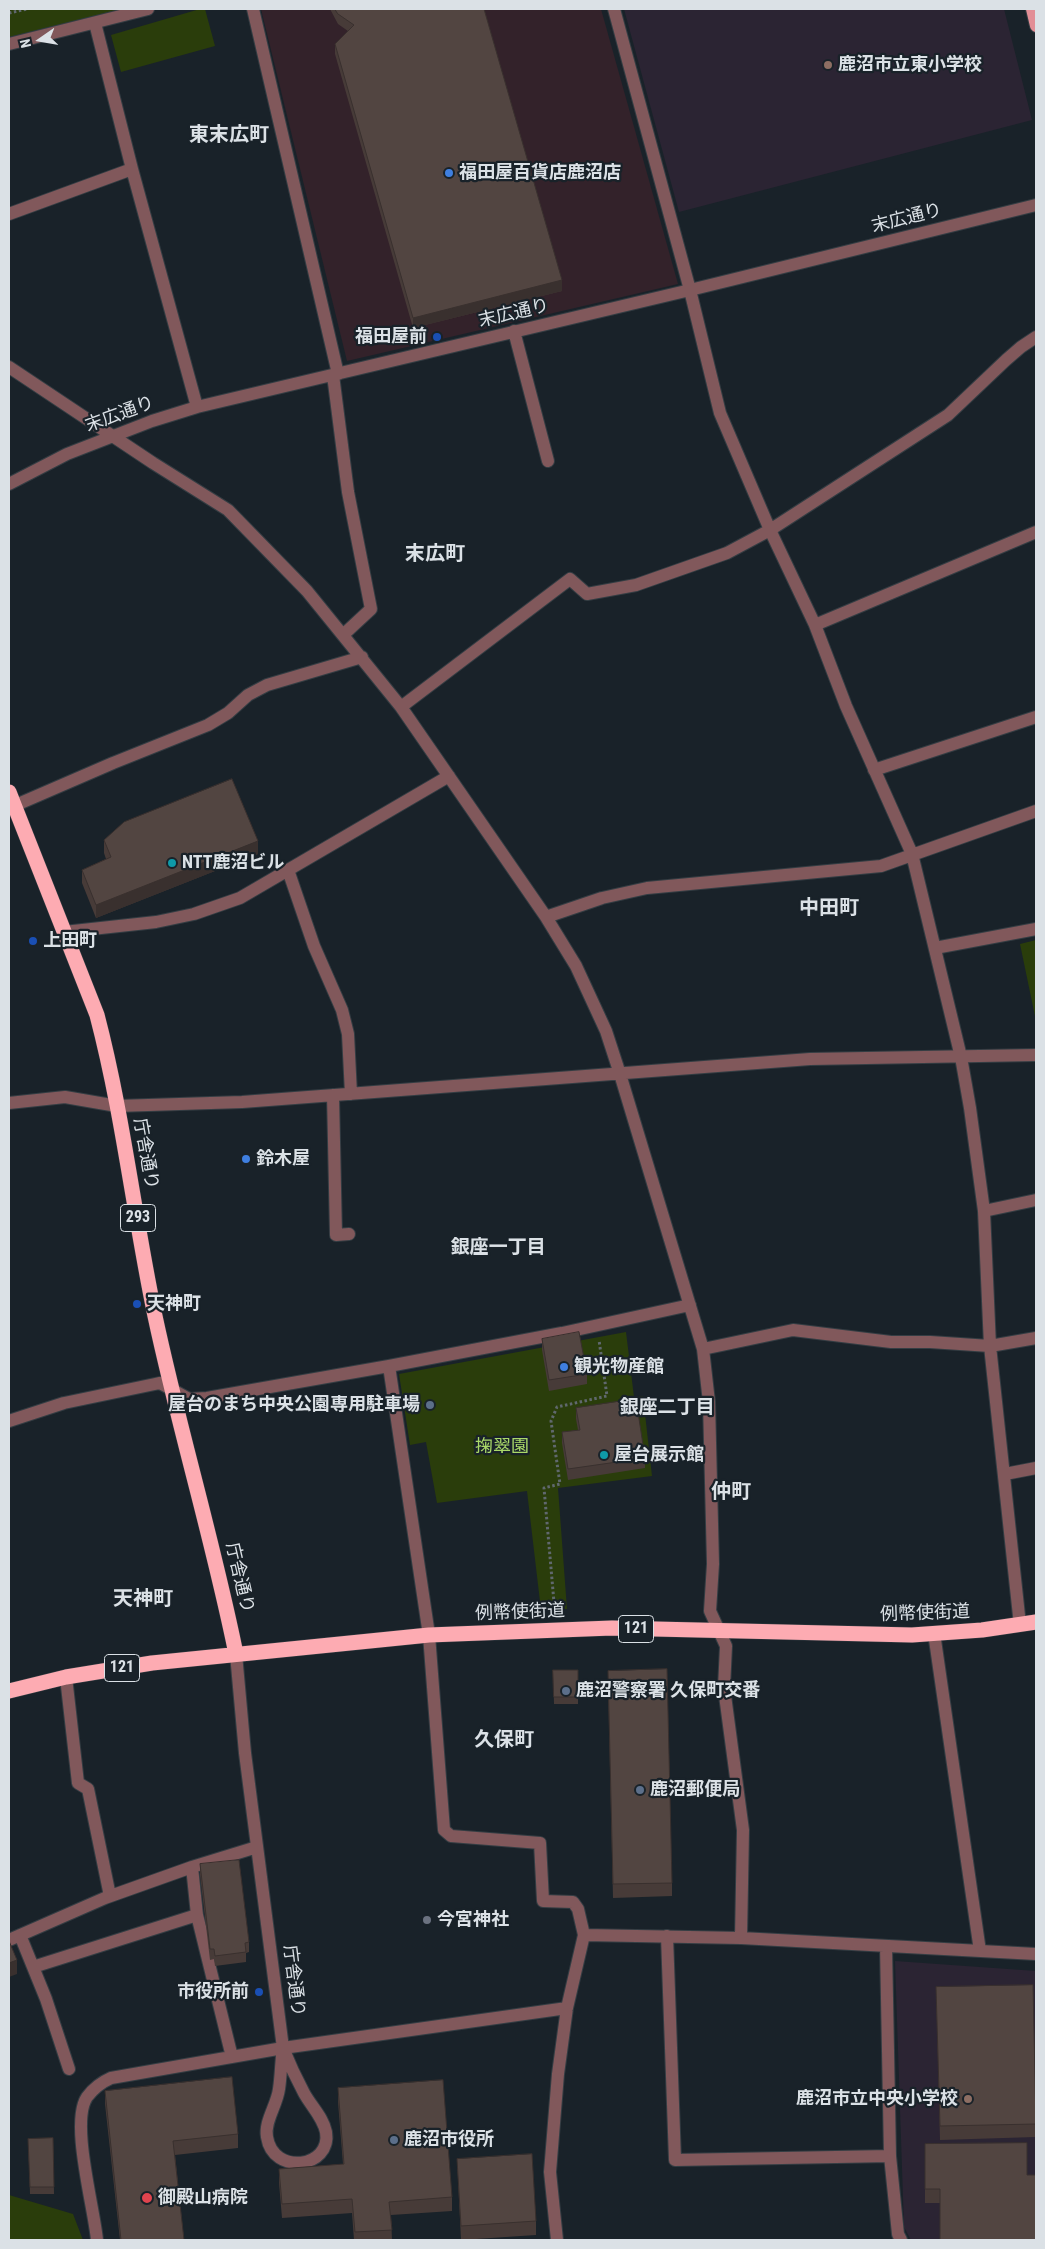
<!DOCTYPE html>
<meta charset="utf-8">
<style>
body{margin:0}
#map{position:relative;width:1045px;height:2249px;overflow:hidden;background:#192229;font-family:"Roboto Condensed",sans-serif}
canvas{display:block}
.frame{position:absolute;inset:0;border:10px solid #dbe1e6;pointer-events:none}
.north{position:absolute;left:15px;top:15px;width:50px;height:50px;-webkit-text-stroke:4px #192229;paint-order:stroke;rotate:257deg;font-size:14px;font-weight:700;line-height:20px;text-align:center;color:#dbe1e6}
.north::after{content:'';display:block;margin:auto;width:18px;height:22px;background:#dbe1e6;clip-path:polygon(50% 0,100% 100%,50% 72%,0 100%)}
</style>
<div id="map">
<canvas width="1045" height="2249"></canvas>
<div class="frame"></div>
<div class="north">N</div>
</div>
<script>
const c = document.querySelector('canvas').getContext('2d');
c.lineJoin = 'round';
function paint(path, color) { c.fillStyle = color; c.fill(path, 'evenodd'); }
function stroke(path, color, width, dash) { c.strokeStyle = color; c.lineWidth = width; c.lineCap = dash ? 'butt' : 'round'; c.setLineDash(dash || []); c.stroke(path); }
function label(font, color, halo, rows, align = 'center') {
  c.font = font + ' "Roboto Condensed","Noto Sans JP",sans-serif'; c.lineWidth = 4.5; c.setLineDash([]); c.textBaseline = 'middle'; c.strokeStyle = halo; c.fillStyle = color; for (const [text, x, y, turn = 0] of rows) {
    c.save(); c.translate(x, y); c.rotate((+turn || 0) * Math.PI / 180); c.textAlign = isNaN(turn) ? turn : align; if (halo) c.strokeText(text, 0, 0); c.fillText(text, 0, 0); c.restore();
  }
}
const commercial = new Path2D(`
 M261,9H601L678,284L347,361Z`);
const education = new Path2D(`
 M624,9H1004L1032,120L679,212Z
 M895,1961L1036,1971V2240H911L904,2227Z`);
const green = new Path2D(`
 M9,9H122L9,37Z
 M200,9H205L215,46L121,72L111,35Z
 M1036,940V1021L1020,944Z
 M626,1332L634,1397L643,1396L652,1476L558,1488L567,1609L541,1610L527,1491L437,1503L426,1442L410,1445L399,1374Z
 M9,2195L73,2214L83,2240H9Z`);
const path = new Path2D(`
 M9,13L27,9
 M555,1614L544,1488L560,1484L551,1421L557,1407L607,1396L599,1340`);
const minor = new Path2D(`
 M253,9L338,374
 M614,9L690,290L720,413L770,530L815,625L846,706L912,854L961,1057L970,1108L984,1211L990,1346L1020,1625
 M95,23L132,169L197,407
 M9,44L148,9
 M9,214L132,169
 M514,331L548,461
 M9,367L153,463L228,510L307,591L401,707L546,917L576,966L606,1031L620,1074L703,1349L709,1402L713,1564L710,1611L726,1646L724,1688L743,1830L741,1938
 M333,375L348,492L371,609L343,635
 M9,484L67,454L152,421L197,407L690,290L1036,205
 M815,625L1036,532
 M401,707L570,579L587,594L636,585L727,553L770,530L948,415L1006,360L1021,347L1036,337
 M874,770L1036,717
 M9,808L113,763L208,725L228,713L248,695L267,685L362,657
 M288,870L314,946L342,1010L348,1034L351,1094
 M546,917L602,898L647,888L881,866L1036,811
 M64,932L156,922L194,914L240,898L449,776
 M935,948L1036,929
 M333,1095L336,1235L349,1234
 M9,1103L65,1097L117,1106L242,1102L810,1059L1036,1055
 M984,1211L1036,1200
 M703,1349L793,1330L891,1342H930L990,1346L1036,1338
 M389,1366L429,1635L444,1830L451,1836L540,1843L543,1901L573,1902L578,1909L584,1935
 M9,1421L64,1403L155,1384L160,1383L189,1399L207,1398L389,1366L562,1333L690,1305
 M1005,1474L1036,1468
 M934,1633L980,1951
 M236,1654L245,1753L283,2048C281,2061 281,2076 279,2089C277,2105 264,2122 267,2137C273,2176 332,2168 326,2132C323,2117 311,2106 304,2093C296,2078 289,2063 283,2048
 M66,1677L78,1783L88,1789L110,1896
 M192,1867L197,1915L232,2057
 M20,1935L46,1999L69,2069
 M667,1936L675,2160L890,2156
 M9,1940L105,1898L192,1867L257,1847
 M886,1946L890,2156L898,2234L901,2240
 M33,1967L197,1915
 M97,2240C94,2207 70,2122 87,2097C93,2089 102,2082 111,2078L283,2048L567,2008
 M557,2240L550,2172L558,2074L567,2008L584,1935L741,1938L1036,1954`);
const major = new Path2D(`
 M1032,9L1036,26`);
const highway = new Path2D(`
 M9,792L97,1015C123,1114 134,1216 155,1316C179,1429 213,1540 236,1654
 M9,1691L66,1677L152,1663L429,1635L612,1628L912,1635L982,1630L1036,1622`);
const wall = new Path2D(`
 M330,9H484L562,291L413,328L335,54V44L348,31L338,24Z
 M104,840L258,854L96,918L82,883V870L106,859L104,853Z
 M542,1339L587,1374V1384L549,1391L542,1350Z
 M576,1408L645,1458V1468L568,1480L562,1443V1432L578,1430L576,1419Z
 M553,1670L578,1697V1704H554Z
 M608,1684L672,1883V1896L613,1898Z
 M200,1864L249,1942V1952L246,1953V1962L215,1966L214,1959L210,1960L200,1875Z
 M936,1987L1036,2101V2137L940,2140Z
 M338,2088L452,2197V2211L391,2215L392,2240H354L352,2213L282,2218L279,2183V2169L343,2164L338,2102Z
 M105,2091L238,2134V2148L175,2155L184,2240H120L105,2104Z
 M53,2138L54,2194H30L28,2139Z
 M1027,2143L940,2203H925V2144Z
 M457,2159L536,2221V2235L461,2240Z`);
const shadedWall = new Path2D(`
 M562,280V291L413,328V318Z
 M258,841V854L96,918V905Z
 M17,1960V1974L9,1977V1963Z`);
const building = new Path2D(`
 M335,9H484L562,280L413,318L335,44L354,25L338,14Z
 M232,779L258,841L96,905L82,870L111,857L104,840L124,822Z
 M579,1332L587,1374L549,1380L542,1339Z
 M636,1399L645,1458L568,1469L562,1432L580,1430L576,1408Z
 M667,1669L672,1883L613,1884L608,1671Z
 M553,1670H578V1697H554Z
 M239,1860L249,1942L245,1943L246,1952L215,1956L214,1949H210L200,1864Z
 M9,1941L17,1960L9,1963Z
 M1033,1985L1036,2124L940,2126L936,1987Z
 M232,2077L238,2134L173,2141L184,2240H121L105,2091Z
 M443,2080L452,2197L389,2202L392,2230L355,2232L352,2199L282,2204L279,2169L344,2164L338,2088Z
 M53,2138L54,2187H30L28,2139Z
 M1027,2143V2175H1036V2240H940V2189H925V2144Z
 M532,2154L536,2221L461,2226L457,2159Z`);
const markers = [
 [828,65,5,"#8d6e63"],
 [449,173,5,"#3f7fe0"],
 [437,337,5,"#1a4fb4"],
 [172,863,5,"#0f9aa8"],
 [33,941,5,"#1a4fb4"],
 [246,1159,5,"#3f7fe0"],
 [137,1304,5,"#1a4fb4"],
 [564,1367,5,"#3f7fe0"],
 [430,1405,5,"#5c6f8a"],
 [604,1455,5,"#0f9aa8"],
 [566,1691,5,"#5c6f8a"],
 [640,1790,5,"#5c6f8a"],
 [427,1920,5,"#6b7280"],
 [259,1992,5,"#1a4fb4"],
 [968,2099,5,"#8d6e63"],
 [394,2140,5,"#5c6f8a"],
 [147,2198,6,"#e0444e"]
];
const shields = [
 [138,1218,35],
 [636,1629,35],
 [122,1668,35]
];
const shieldNames = [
 ["293",138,1218],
 ["121",636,1629],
 ["121",122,1668]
];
const poiNames = [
 ["鹿沼市立東小学校",838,65],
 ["福田屋百貨店鹿沼店",459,173],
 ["福田屋前",427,337,"right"],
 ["NTT鹿沼ビル",182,863],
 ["上田町",43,941],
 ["鈴木屋",256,1159],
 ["天神町",147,1304],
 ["観光物産館",574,1367],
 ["屋台のまち中央公園専用駐車場",420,1405,"right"],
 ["屋台展示館",614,1455],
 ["鹿沼警察署 久保町交番",576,1691],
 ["鹿沼郵便局",650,1790],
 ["今宮神社",437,1920],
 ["市役所前",249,1992,"right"],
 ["鹿沼市立中央小学校",958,2099,"right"],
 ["鹿沼市役所",404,2140],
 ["御殿山病院",158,2198]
];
const streetNames = [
 ["末広通り",907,219,-14],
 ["末広通り",514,314,-13],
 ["末広通り",120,415,-20],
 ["庁舎通り",145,1154,80],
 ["庁舎通り",239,1578,77],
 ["例幣使街道",520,1613,-2],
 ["例幣使街道",925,1614,-2],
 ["庁舎通り",293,1981,83]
];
const parkNames = [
 ["掬翠園",502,1447]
];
const neighbourhoodNames = [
 ["銀座一丁目",498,1248],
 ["銀座二丁目",667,1408]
];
const quarterNames = [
 ["東末広町",229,136],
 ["末広町",435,555],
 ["中田町",829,909],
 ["仲町",731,1493],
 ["天神町",143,1600],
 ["久保町",504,1741]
];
paint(commercial, '#33222a');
paint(education, '#2b2433');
paint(green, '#2a3d0b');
stroke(minor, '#343d43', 14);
stroke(major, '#343d43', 14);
stroke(highway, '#343d43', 16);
stroke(path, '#60686e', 3, [2.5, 2.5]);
stroke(minor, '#81585b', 12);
stroke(major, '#e28e96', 12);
stroke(highway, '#fdabb2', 15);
paint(wall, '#473b38');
paint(shadedWall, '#39302e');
paint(building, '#524541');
stroke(building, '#39302e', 1);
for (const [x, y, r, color] of markers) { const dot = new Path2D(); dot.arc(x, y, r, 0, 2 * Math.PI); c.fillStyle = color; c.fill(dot); stroke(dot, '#192229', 2); }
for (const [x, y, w] of shields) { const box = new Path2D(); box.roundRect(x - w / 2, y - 13.5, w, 27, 4); c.fillStyle = '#192229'; c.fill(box); stroke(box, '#dbe1e6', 1); }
label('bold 16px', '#dbe1e6', null, shieldNames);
label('bold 18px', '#dbe1e6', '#192229', poiNames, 'left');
label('18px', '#dbe1e6', '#192229', streetNames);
label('18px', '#aad969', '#192229', parkNames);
label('bold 19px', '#dbe1e6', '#192229', neighbourhoodNames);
label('bold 20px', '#dbe1e6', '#192229', quarterNames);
</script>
